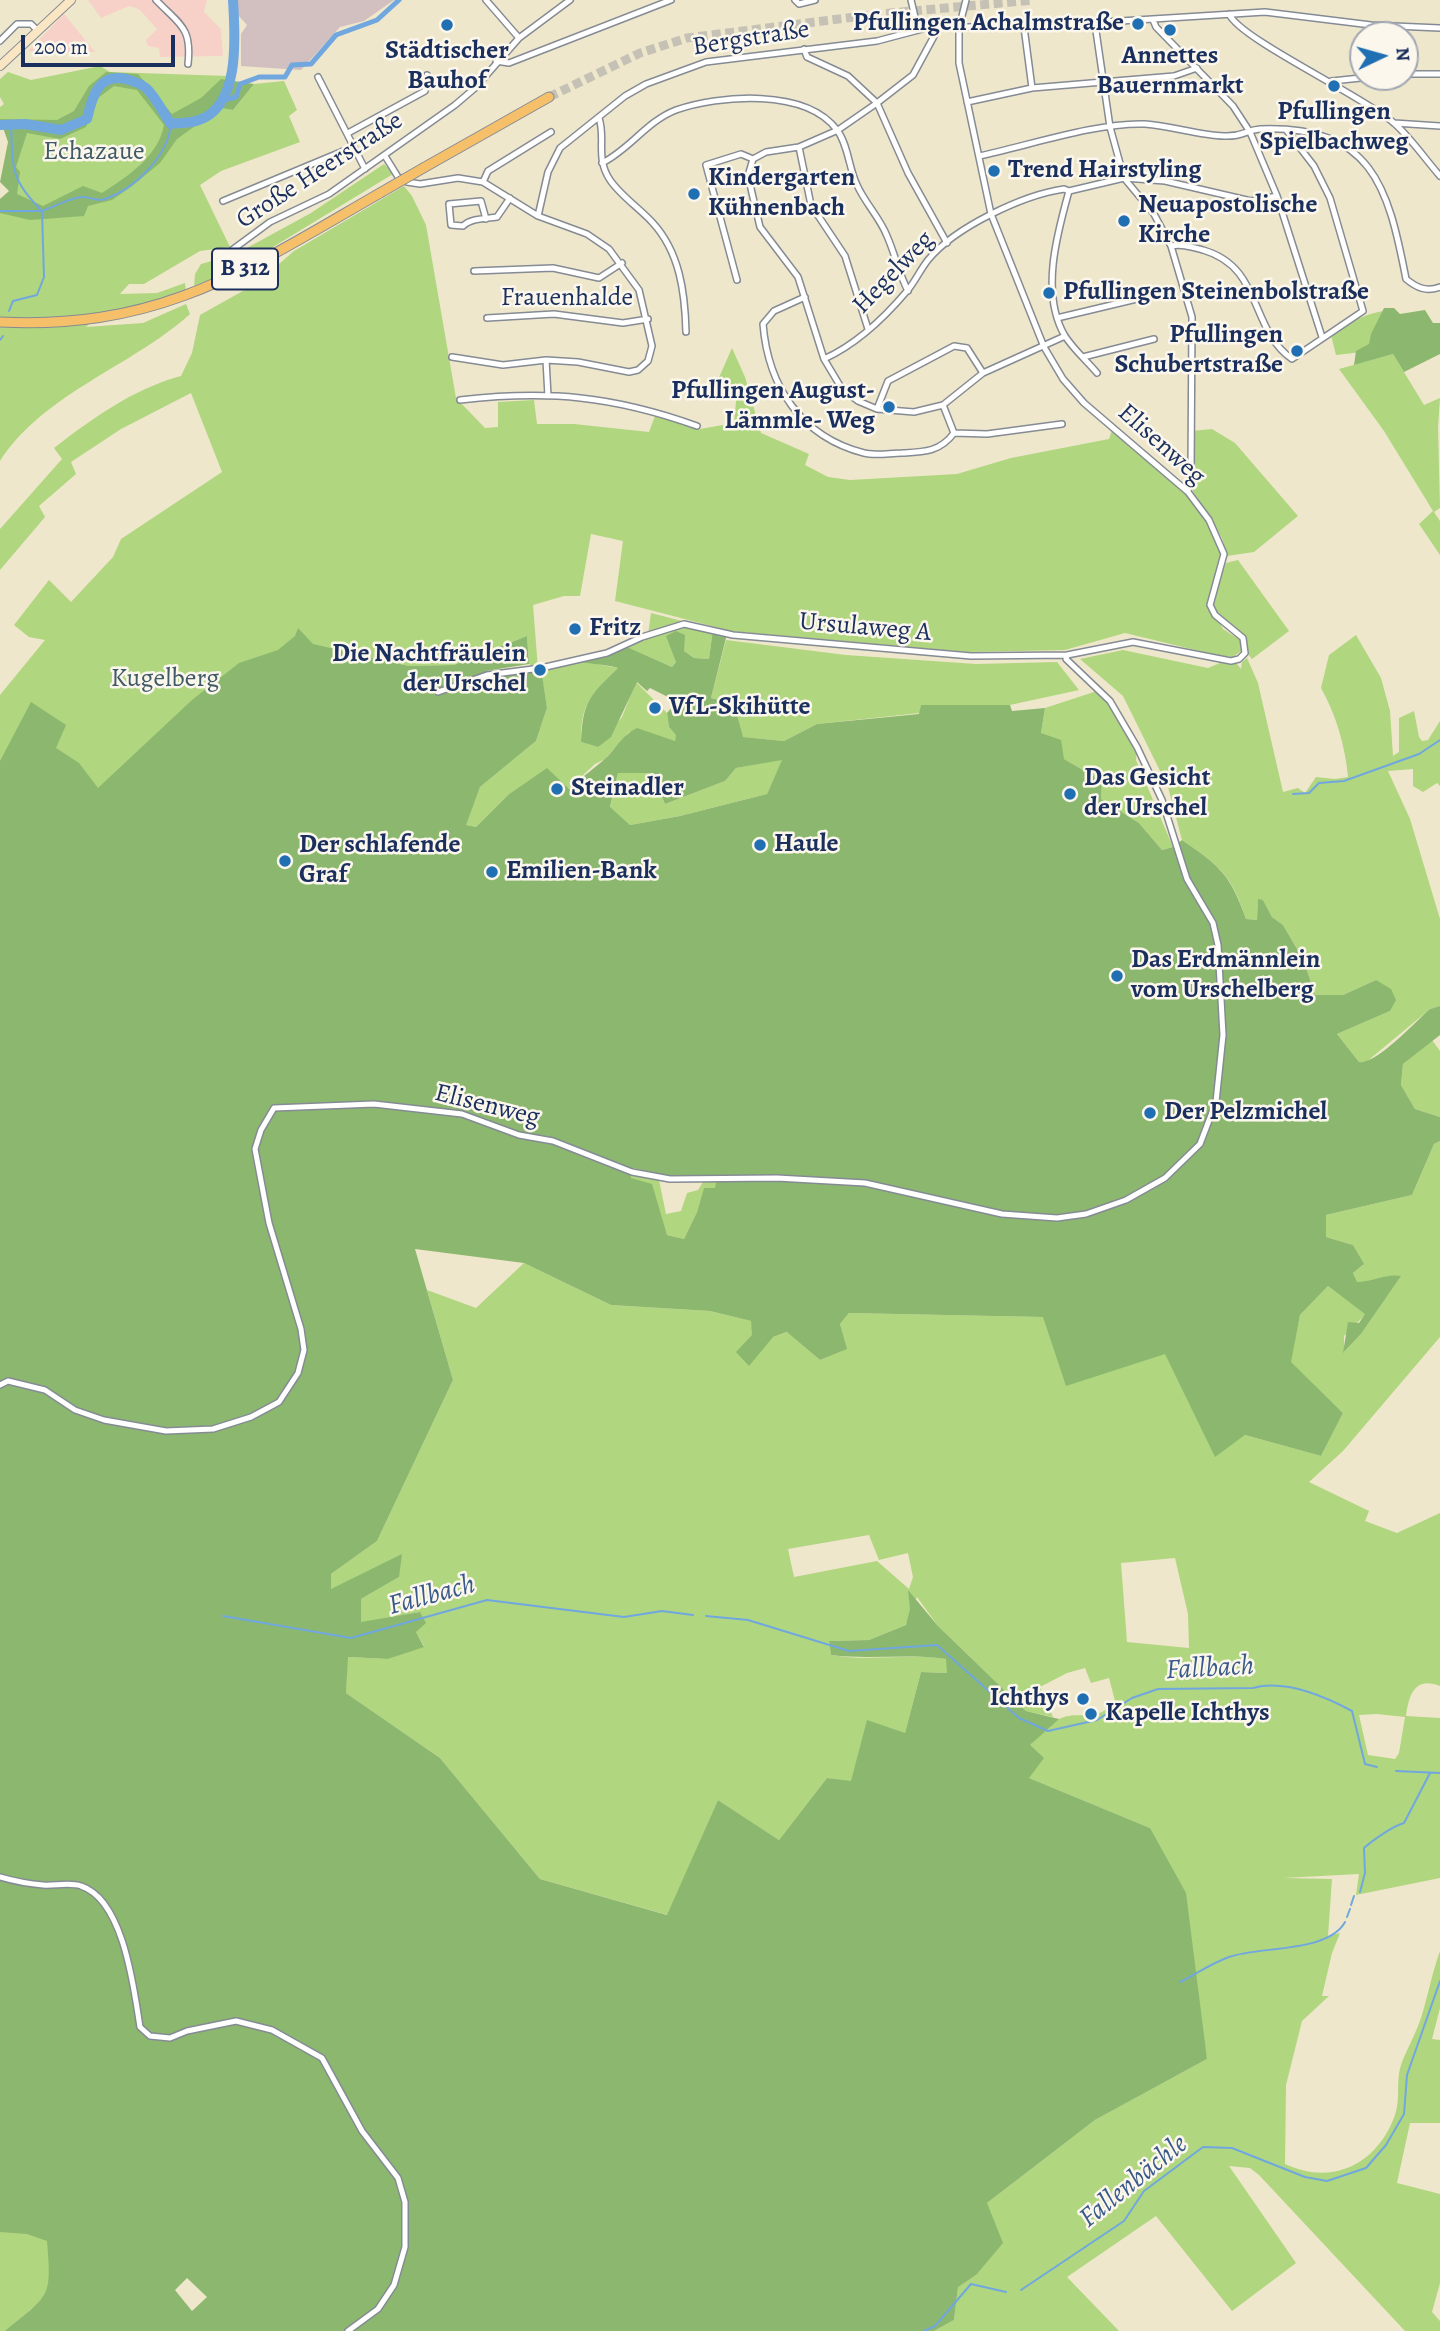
<!DOCTYPE html>
<meta charset="utf-8">
<style>
body{margin:0}
#map{position:relative;width:1440px;height:2331px;overflow:hidden;background:#efe7cb;font-family:Alegreya,serif}
canvas{display:block}
.north{position:absolute;left:1349px;top:21px;width:70px;height:70px;box-sizing:border-box;background:#fbf7ec;border:2px solid #a1a7b3;border-radius:50%;rotate:85deg;font-size:19px;font-weight:700;line-height:28px;text-align:center;color:#1b2f5e}
.north::after{content:'';display:block;margin:auto;width:24px;height:32px;background:#1f6fb2;clip-path:polygon(50% 0,100% 100%,50% 72%,0 100%)}
.scale{position:absolute;left:21px;top:35px;width:154px;height:32px;box-sizing:border-box;border:4px solid #1b2f5e;border-top:0;padding-left:9px;font-size:21px;line-height:24px;white-space:nowrap;color:#1b2f5e;-webkit-text-stroke:5px #fbf7ec;paint-order:stroke}
</style>
<div id="map">
<canvas width="1440" height="2331"></canvas>
<div class="north">N</div>
<div class="scale">200 m</div>
</div>
<script>
const c = document.querySelector('canvas').getContext('2d');
c.lineJoin = 'round';
function paint(path, color) { c.fillStyle = color; c.fill(path, 'evenodd'); }
function stroke(path, color, width, dash) { c.strokeStyle = color; c.lineWidth = width; c.lineCap = dash ? 'butt' : 'round'; c.setLineDash(dash || []); c.stroke(path); }
function label(font, color, halo, rows, align = 'center') {
  c.font = font + ' Alegreya,serif'; c.lineWidth = 5; c.setLineDash([]); c.textBaseline = 'middle'; c.strokeStyle = halo; c.fillStyle = color; for (const [text, x, y, turn = 0] of rows) {
    c.save(); c.translate(x, y); c.rotate((+turn || 0) * Math.PI / 180); c.textAlign = isNaN(turn) ? turn : align; if (halo) c.strokeText(text, 0, 0); c.fillText(text, 0, 0); c.restore();
  }
}
const built = new Path2D(`
 M88,0H207L204,12L221,29L223,56L160,57L159,48L148,46L146,40L157,29L139,9L129,6L101,18Z
 M64,14L95,52L28,51Z`);
const industrial = new Path2D(`
 M237,0H394L364,21L340,27L301,70L241,66V34L247,25L237,14Z`);
const green = new Path2D(`
 M100,66L110,72L228,76L210,98L220,108L233,110L254,84L284,81L297,110L289,116L300,142L221,171L200,185L230,247L200,251L144,284H129L120,294L157,293L185,283L186,292L147,307L99,315L86,327L143,323L186,304L190,314C131,367 44,393 0,461V205L12,197L9,129L0,130V107L4,104L0,97V79L8,72L31,80Z
 M384,164L393,174L273,247L194,288L195,274L201,264L234,255L311,213Z
 M404,186L412,196L426,225L456,398L485,428L498,427V402L534,400L537,424H574L649,432L655,416L700,429L734,423L737,391L717,382L732,348L745,377L761,433L809,454L805,465L828,477L850,480L957,474L1011,458L1109,439L1112,430L1186,492L1205,519L1221,553L1209,604L1223,629L1240,640L1241,651L1233,657L1216,655L1125,633L1065,650L967,652L731,631L615,601L623,541L591,534L580,596H564L533,605L538,669L529,664L527,636L454,665L409,666L354,653L0,905V695L45,640L29,637L14,625L49,580L71,602L113,557L121,539L222,472L191,393L121,429L71,462L76,474L39,506L45,517L0,570V529L62,459L54,448C93,418 133,389 181,376L192,353L200,315L257,283L294,251Z
 M1389,310L1396,316L1362,352L1336,355L1331,335C1348,322 1367,313 1389,310Z
 M1393,354L1424,405L1440,398L1438,427L1440,508L1434,512L1440,521V555L1419,524L1433,511L1384,431L1339,369Z
 M1212,429L1235,443L1298,516L1254,552L1227,556L1222,538L1193,492L1192,431Z
 M1238,560L1289,631L1252,659L1247,653C1250,627 1213,625 1213,600C1213,588 1222,574 1226,563Z
 M651,613L713,629L709,659L694,658L684,651L672,667L625,646L648,635Z
 M1356,635L1381,678L1390,711L1393,756L1399,752V718L1414,711L1419,737L1422,741L1428,740L1440,721V786L1437,783L1423,792L1413,786V769L1388,771L1410,819L1440,919V1006L1430,1009L1365,1063L1359,1062L1337,1034L1390,1011L1376,980L1343,995H1315L1304,961L1283,925L1272,917L1263,900H1258L1257,920L1246,919C1231,874 1220,866 1182,840L1168,787L1123,696L1080,659L1123,650L1208,668L1220,663L1237,664L1241,669L1242,662L1247,658L1258,683L1283,792L1298,788L1305,793L1316,777L1335,779L1348,777C1345,745 1336,715 1321,688L1329,655Z
 M726,640L846,655L976,664L1057,662L1079,690L1010,705H921L920,713L817,724L784,741L742,737L734,704L711,698Z
 M576,660L618,668C592,693 580,704 581,742L598,747L622,717L636,682L667,713L669,727L677,735L675,741L629,732L605,759L595,764L568,789L508,795L476,827L465,825L480,787L536,741L547,708L541,670Z
 M1100,690L1137,747L1136,760L1173,847L1162,850L1139,823L1101,799L1102,781L1064,759L1041,733L1045,708Z
 M783,759L767,794L680,816L630,825L610,808L618,773H652L665,804L725,781L736,768Z
 M1432,1040L1440,1051V1117L1415,1109L1401,1085L1403,1064Z
 M1440,1141V1337L1343,1451L1309,1482L1369,1511L1365,1521L1397,1533L1440,1513V1686C1415,1676 1409,1694 1406,1716L1440,1718V1878L1356,1895L1359,1874L1283,1878L1332,1879L1328,1936L1340,1933L1332,1953L1322,1996H1329L1302,2021L1286,2085L1285,2164C1332,2186 1377,2165 1395,2115C1401,2098 1395,2080 1402,2062C1408,2047 1416,2033 1421,2018C1428,1996 1432,1973 1440,1951V2008L1432,2039L1440,2040V2123H1410L1397,2183L1440,2194V2283L1432,2312L1440,2321V2331H1405L1259,2175L1250,2168L1229,2166L1296,2263L1232,2311L1156,2216L1067,2277L1119,2331H934L954,2320L958,2286L976,2275L987,2203L1095,2120L1207,2059L1150,1828L1029,1778L1030,1745C1038,1738 1049,1723 1059,1719C1080,1709 1095,1725 1115,1701L1109,1678L1091,1683L1085,1668L1067,1673L1040,1687L1053,1717L1026,1711L938,1626L917,1597L906,1625L869,1640L829,1641L831,1655C870,1662 908,1653 947,1659V1673L921,1672L905,1733L851,1782L827,1778L779,1840L718,1800L668,1915L540,1879L440,1758L346,1693L347,1657L388,1659L424,1646L416,1632L420,1612L361,1623V1599L399,1577L331,1590V1574L377,1541L453,1380L427,1290L476,1308L524,1263L611,1305L710,1311L751,1321L753,1335L773,1337L788,1332L820,1360L846,1349L840,1324L849,1313L1043,1317L1166,1354L1215,1456L1245,1435L1321,1456L1343,1413L1290,1362L1300,1315L1328,1286L1366,1314L1344,1336V1352L1361,1334L1400,1277C1386,1273 1372,1282 1357,1283L1353,1273L1363,1265L1353,1245L1326,1237V1215L1412,1195L1434,1144ZM869,1535L879,1560L908,1553L913,1577L909,1589L877,1561L794,1577L788,1549ZM1175,1558L1188,1614L1189,1648L1127,1642L1121,1563ZM1377,1714L1405,1717L1399,1753L1395,1759L1368,1755L1359,1715Z
 M632,1174L659,1180L666,1214L681,1211L687,1193L698,1190L703,1182H716V1188L704,1189L697,1212L684,1239L667,1235L661,1219L631,1178Z
 M0,2231L52,2235L50,2279L45,2297L6,2331H0Z`);
const forest = new Path2D(`
 M106,72L138,74L172,114L201,98L221,79L254,84L233,110L220,108L177,139L160,163L132,186L112,200L88,206L84,216L30,220L0,213V199L9,191L0,182L8,142L0,119L57,120L74,111L89,86ZM114,86L137,90L164,125C158,157 128,176 102,193L83,186L43,206L17,194L20,172L16,167L27,133L60,139L86,127L98,98Z
 M1384,308H1394L1400,314L1425,310L1433,323H1440V354L1404,372L1393,354L1354,365L1356,351L1369,344L1371,334Z
 M298,628L313,644L409,666L454,665L527,636L529,664L486,671L487,675L541,668L547,708L536,741L480,787L466,825L476,827L508,795L547,768L569,789C581,777 597,767 608,756C617,746 624,734 637,728L675,741L676,735L669,727L667,713L674,705L666,696L650,688L647,691L637,682L611,737L598,747L581,742C583,701 589,696 618,668C603,663 589,666 575,659L625,646L672,667L676,662L666,636L676,631L685,635L684,651L694,658L709,659L713,629L727,634L711,698L734,704L743,737L784,741L817,724L919,714L921,705H1010L1012,711L1045,708L1041,733L1061,740L1064,759L1102,781L1101,799L1139,823L1162,850L1173,847L1182,840C1220,866 1230,874 1246,919L1257,920L1258,899L1263,900L1272,917L1283,925L1304,961L1315,995H1343L1376,980L1391,989L1396,1000L1390,1011L1337,1034L1359,1062C1376,1065 1416,1021 1430,1009L1440,1006V1035L1403,1064L1401,1085L1415,1109L1440,1117V1141L1434,1144L1412,1195L1326,1215V1237L1353,1245L1364,1264L1353,1273L1357,1282C1372,1282 1386,1273 1401,1276L1361,1334L1343,1353L1348,1322L1359,1323L1365,1314L1328,1286L1300,1315L1291,1362L1343,1413L1321,1456L1245,1435L1215,1457L1165,1354L1066,1386L1043,1317L849,1313L840,1324L847,1349L820,1360L787,1332L773,1337L749,1366L736,1352L752,1335L751,1321L710,1311L611,1305L524,1263L415,1249L453,1380L377,1541L331,1574V1589L402,1554L399,1577L361,1599V1622L420,1612L426,1623L416,1632L424,1647L388,1659L348,1657L346,1693L440,1758L540,1879L667,1915L718,1800L779,1840L827,1778L851,1781L867,1720L905,1733L921,1672L947,1673L946,1659C908,1653 870,1660 831,1655L829,1641L869,1640L906,1625L910,1609L908,1590L938,1626L1026,1711L1059,1719L1030,1745L1044,1758L1029,1778L1150,1828L1186,1893L1207,2059L1095,2120L987,2203L1003,2243L976,2275L958,2287L954,2320L934,2331H5C49,2294 52,2300 47,2241L27,2234L0,2232V761L31,702L66,725L56,748L79,763L98,788L192,700L239,663L278,650L295,636ZM782,760L767,794L680,816L630,825L610,807L618,773H652L665,804L725,781L736,768ZM633,1168L673,1177H717L715,1188H704L697,1212L684,1239L667,1235L652,1184L631,1178ZM187,2278L207,2297L192,2311L175,2290Z`);
const stream = new Path2D(`
 M11,123C13,168 9,178 42,211C54,207 71,197 83,197C91,197 97,202 105,199C135,189 168,156 171,124
 M0,211H42L44,277L37,295L13,301L9,311
 M0,340L3,336
 M1293,794L1309,793L1319,783L1344,781L1419,754L1440,740
 M223,1616L351,1638L487,1600L624,1617L662,1611L693,1615
 M706,1616L748,1620L849,1651L937,1645L1019,1718L1048,1731L1097,1720L1132,1698L1158,1689L1253,1688C1285,1679 1324,1696 1352,1711L1365,1764L1377,1767
 M1396,1771L1440,1773
 M1360,1892L1365,1873L1364,1848C1373,1840 1393,1826 1404,1823L1430,1773
 M1351,1905L1354,1896
 M1347,1917L1350,1909
 M1180,1982C1196,1974 1212,1963 1229,1957C1260,1946 1328,1953 1345,1922
 M1021,2290L1124,2221L1144,2191L1203,2147L1232,2148L1305,2177L1327,2181L1366,2168L1386,2145L1404,2114L1407,2075L1440,1981
 M924,2331L935,2326L971,2284L1006,2292`);
const canal = new Path2D(`
 M224,100L236,97L240,84L259,77H285L292,65L311,64L336,35L377,20L399,0`);
const river = new Path2D(`
 M0,125L25,124L61,130L87,119C92,97 98,73 126,79C133,81 140,83 146,88C156,97 163,113 171,124C180,123 191,123 199,120C241,106 235,35 233,0`);
const primaryTunnel = new Path2D(`
 M549,97L640,53L687,38L879,14L1034,0`);
const minor = new Path2D(`
 M156,0C180,25 192,27 188,64
 M486,0L519,38
 M795,0L799,4L815,0
 M911,0L918,30
 M1229,14C1240,39 1363,96 1394,123C1411,138 1425,159 1440,176
 M1153,20L1156,27L1233,106L1250,132L1277,196L1322,337
 M1095,24L1110,127L1124,178L1154,214L1171,246L1192,317L1191,471L1188,492
 M1024,27L1032,88
 M0,41L17,24H31L37,30
 M804,49L807,57L848,76L877,103L908,173L947,243
 M496,61L509,63L671,0
 M1405,74H1440
 M318,77L365,169
 M1332,81L1370,77
 M967,102L1032,88L1174,76L1197,68
 M599,118C606,138 595,158 610,180C620,195 639,208 652,222C680,252 685,293 686,332
 M1394,123L1440,126
 M348,133L425,91L427,75
 M799,147L811,205L845,256L868,329
 M385,156L398,177L407,182L420,184L458,178L483,182L538,216L587,234L609,249L639,290L652,346L648,361L638,370L629,372L578,362L546,360L503,365L452,357
 M979,156C1027,146 1098,122 1145,124C1172,126 1198,135 1224,136C1243,137 1246,130 1260,129C1372,125 1388,186 1406,279C1417,288 1426,292 1440,287
 M753,159L748,176L760,227L798,277L824,359L842,389L858,401L877,409L914,412L943,405L983,373L1065,336
 M602,163C629,150 647,121 676,110C719,95 806,88 837,130C848,144 849,169 857,185C865,203 880,218 887,236C895,254 899,274 908,291
 M483,182L488,171L551,132
 M223,201L353,147
 M538,216L548,172L560,148L625,96L646,84L706,62L877,41L930,27H1024L1265,12L1371,25L1440,28
 M486,219L481,201L449,204L451,225L463,226C471,218 485,219 497,217L510,198
 M1171,246C1183,244 1191,247 1203,250C1263,267 1249,329 1292,359L1363,311L1330,198L1314,166L1287,131
 M232,250L270,222L329,194L455,105L475,88L519,38L570,0
 M474,271L553,268L599,278L622,263
 M737,280L706,165L741,154L753,159L766,152L799,147L838,130L877,103L913,75L939,27
 M805,297L774,311L763,324C768,386 801,437 864,453C875,456 890,453 902,453C924,452 940,452 954,433L943,405
 M487,318L554,314L623,323L648,319
 M1057,318L1145,297
 M1083,357L1154,339
 M824,359C855,345 885,317 907,291C915,282 920,270 928,260C955,227 1023,195 1064,189L1069,191
 M546,360L548,396
 M1097,373C1087,361 1074,350 1065,336C1040,294 1057,234 1069,191L1124,178L1165,181L1251,201L1277,196
 M460,400C549,390 613,396 697,426
 M877,409L888,381L954,346L967,348L983,373
 M954,433L987,434L1062,424
 M438,692L487,675L541,668L607,653L642,637L684,624L733,635L971,656L1067,655L1133,642L1231,661L1239,659L1245,653L1243,638L1215,615L1210,605L1224,554L1209,520L1188,492L1084,403L1063,379L1044,347L991,214L959,63V28L966,0
 M0,1385L8,1381L45,1390L75,1410L104,1420L166,1431L213,1429L251,1417L279,1402L298,1373L304,1350L301,1329L269,1223L255,1149L261,1130L274,1108L374,1104L462,1114L519,1135L553,1141L632,1172L670,1179L777,1178L865,1183L1002,1214L1057,1218L1086,1214L1126,1200L1165,1178L1200,1144L1216,1102L1223,1035L1218,945L1213,923L1187,879L1162,800L1137,747L1110,701L1066,659L1067,655
 M0,1877C14,1881 29,1884 43,1885C54,1886 70,1882 81,1886C124,1900 134,1990 140,2027L150,2036L170,2038L187,2031L236,2021L272,2030L322,2058L362,2131L398,2178L405,2202V2247L394,2285L378,2309L348,2331`);
const secondary = new Path2D(`
 M0,66L71,0`);
const primary = new Path2D(`
 M425,167L549,97
 M0,322C161,330 246,270 380,193`);
const primaryBridge = new Path2D(`
 M380,193L425,167`);
const markers = [
 [1138,24,7,"#1f6fb2"],
 [447,25,7,"#1f6fb2"],
 [1170,30,7,"#1f6fb2"],
 [1334,86,7,"#1f6fb2"],
 [994,171,7,"#1f6fb2"],
 [694,194,7,"#1f6fb2"],
 [1124,221,7,"#1f6fb2"],
 [1049,293,7,"#1f6fb2"],
 [1297,351,7,"#1f6fb2"],
 [889,407,7,"#1f6fb2"],
 [575,629,7,"#1f6fb2"],
 [540,670,7,"#1f6fb2"],
 [655,708,7,"#1f6fb2"],
 [557,789,7,"#1f6fb2"],
 [1070,794,7,"#1f6fb2"],
 [760,845,7,"#1f6fb2"],
 [285,861,7,"#1f6fb2"],
 [492,872,7,"#1f6fb2"],
 [1117,976,7,"#1f6fb2"],
 [1150,1113,7,"#1f6fb2"],
 [1083,1699,7,"#1f6fb2"],
 [1091,1714,7,"#1f6fb2"]
];
const shields = [
 [245,269,66]
];
const shieldNames = [
 ["B 312",245,269]
];
const poiNames = [
 ["Pfullingen Achalmstraße",1124,24,"right"],
 ["Städtischer",447,52,"center"],
 ["Bauhof",447,82,"center"],
 ["Annettes",1170,57,"center"],
 ["Bauernmarkt",1170,87,"center"],
 ["Pfullingen",1334,113,"center"],
 ["Spielbachweg",1334,143,"center"],
 ["Trend Hairstyling",1008,171],
 ["Kindergarten",708,179],
 ["Kühnenbach",708,209],
 ["Neuapostolische",1138,206],
 ["Kirche",1138,236],
 ["Pfullingen Steinenbolstraße",1063,293],
 ["Pfullingen",1283,336,"right"],
 ["Schubertstraße",1283,366,"right"],
 ["Pfullingen August-",875,392,"right"],
 ["Lämmle- Weg",875,422,"right"],
 ["Fritz",589,629],
 ["Die Nachtfräulein",526,655,"right"],
 ["der Urschel",526,685,"right"],
 ["VfL-Skihütte",669,708],
 ["Das Gesicht",1084,779],
 ["der Urschel",1084,809],
 ["Steinadler",571,789],
 ["Haule",774,845],
 ["Der schlafende",299,846],
 ["Graf",299,876],
 ["Emilien-Bank",506,872],
 ["Das Erdmännlein",1131,961],
 ["vom Urschelberg",1131,991],
 ["Der Pelzmichel",1164,1113],
 ["Ichthys",1069,1699,"right"],
 ["Kapelle Ichthys",1105,1714]
];
const streetNames = [
 ["Bergstraße",751,39,-9],
 ["Große Heerstraße",320,171,-33],
 ["Hegelweg",894,273,-46],
 ["Frauenhalde",567,299],
 ["Elisenweg",1161,445,42],
 ["Ursulaweg A",865,628,5],
 ["Elisenweg",487,1106,14]
];
const parkNames = [
 ["Echazaue",94,153],
 ["Kugelberg",165,680]
];
const waterNames = [
 ["Fallbach",432,1596,-15],
 ["Fallbach",1210,1669,-3],
 ["Fallenbächle",1134,2182,-39]
];
paint(built, '#f7d1c8');
paint(industrial, '#d2bfc0');
paint(green, '#b0d67f');
paint(forest, '#8cb76e');
stroke(stream, '#71a7df', 2);
stroke(canal, '#71a7df', 5);
stroke(river, '#71a7df', 10);
stroke(primaryTunnel, '#c5c2b5', 9, [9, 4.5]);
stroke(minor, '#858b94', 8);
stroke(secondary, '#858b94', 10);
stroke(primary, '#858b94', 11);
stroke(minor, '#fff', 5);
stroke(secondary, '#fbe6c4', 8);
stroke(primary, '#f6c06b', 9);
stroke(primaryBridge, '#858b94', 11, []);
stroke(primaryBridge, '#f6c06b', 9);
for (const [x, y, r, color] of markers) { const dot = new Path2D(); dot.arc(x, y, r, 0, 2 * Math.PI); c.fillStyle = color; c.fill(dot); stroke(dot, '#fbf7ec', 2.5); }
for (const [x, y, w] of shields) { const box = new Path2D(); box.roundRect(x - w / 2, y - 20.5, w, 41, 5); c.fillStyle = '#fbf7ec'; c.fill(box); stroke(box, '#1b2f5e', 2); }
label('bold 24px', '#1b2f5e', null, shieldNames);
label('bold 26px', '#1b2f5e', '#fbf7ec', poiNames, 'left');
label('26px', '#1b2f5e', '#fbf7ec', streetNames);
label('26px', '#405966', '#fbf7ec', parkNames);
label('italic 28px', '#39598b', '#fbf7ec', waterNames);
</script>
